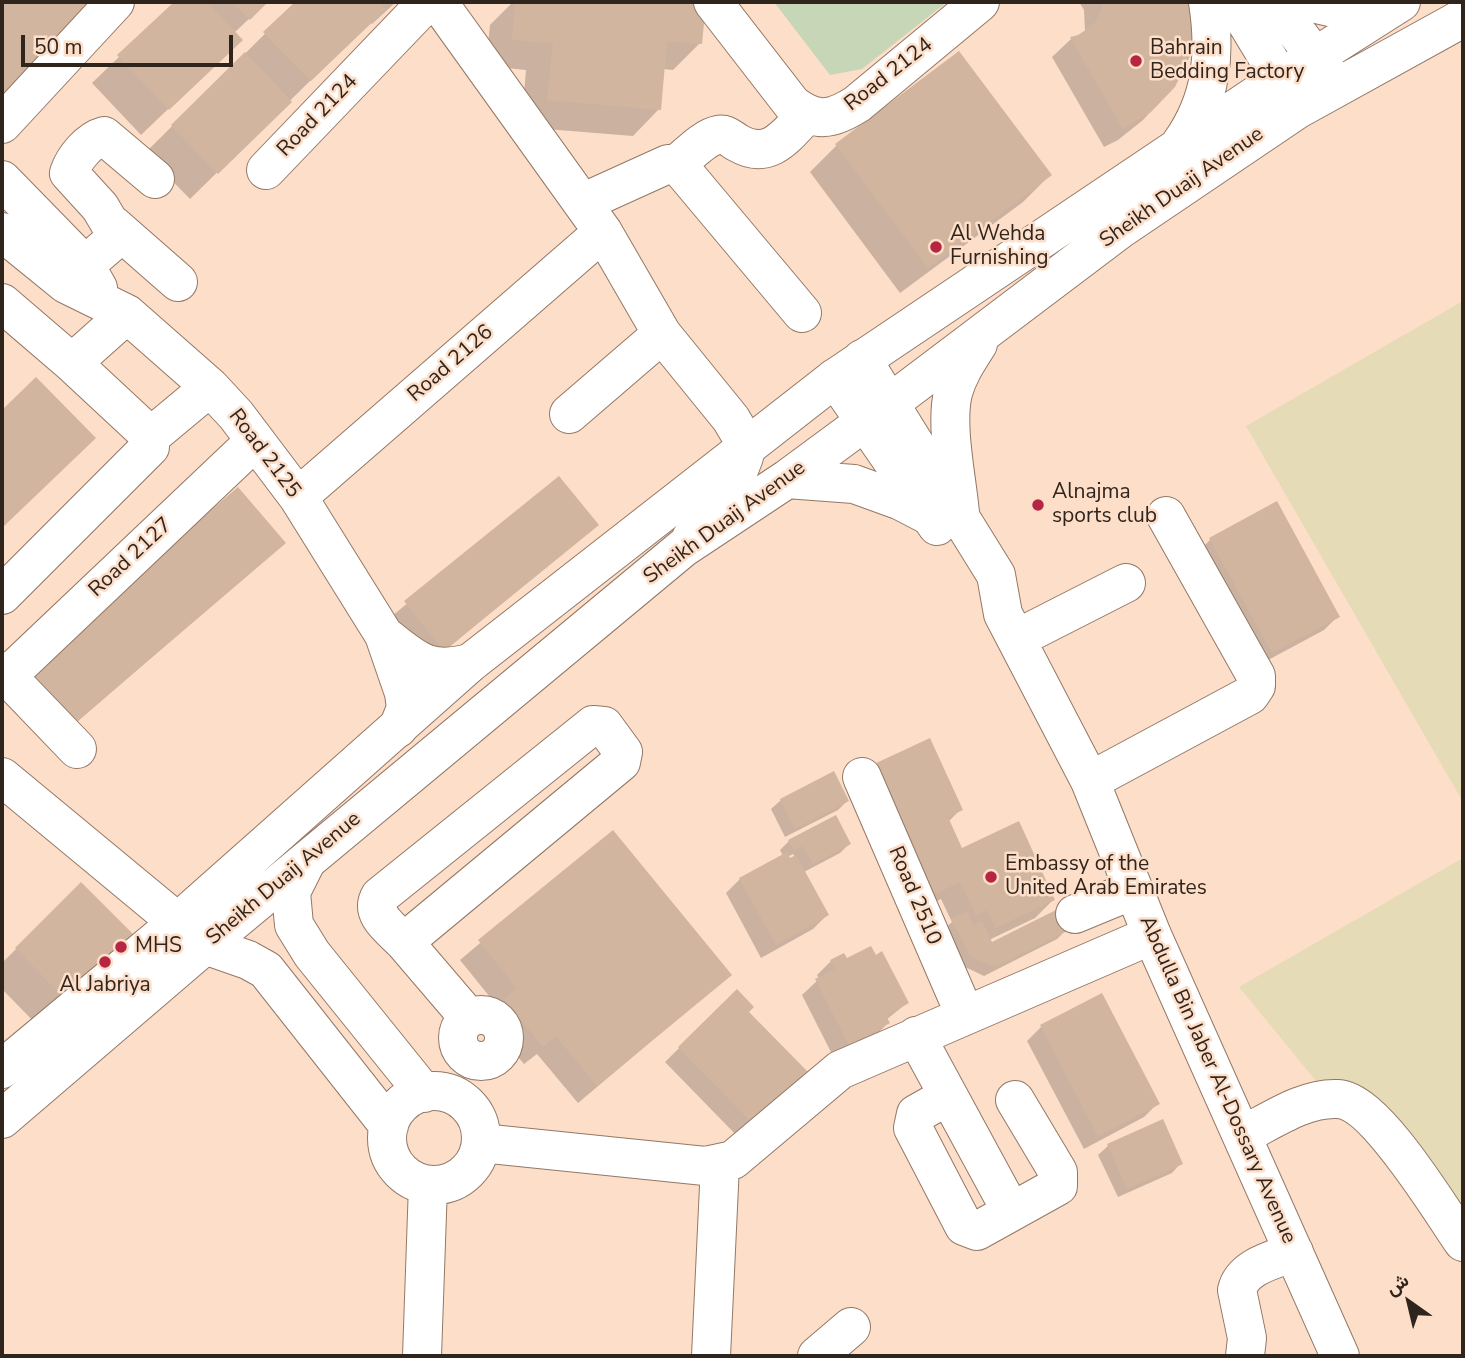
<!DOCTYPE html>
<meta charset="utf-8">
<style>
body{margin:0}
#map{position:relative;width:1465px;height:1358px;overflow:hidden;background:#fddec9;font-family:"Nunito Sans",Vazirmatn,sans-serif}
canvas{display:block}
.frame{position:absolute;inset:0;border:4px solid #30251d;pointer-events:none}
.north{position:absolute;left:1374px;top:1267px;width:70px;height:70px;-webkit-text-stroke:5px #fddec9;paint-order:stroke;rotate:326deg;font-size:19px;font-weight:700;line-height:28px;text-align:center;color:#30251d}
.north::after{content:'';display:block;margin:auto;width:24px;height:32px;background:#30251d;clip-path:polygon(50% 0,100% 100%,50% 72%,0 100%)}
.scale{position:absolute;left:21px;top:35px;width:212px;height:32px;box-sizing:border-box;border:4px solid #30251d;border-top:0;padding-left:9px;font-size:21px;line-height:24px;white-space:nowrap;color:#30251d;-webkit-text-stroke:5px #fddec9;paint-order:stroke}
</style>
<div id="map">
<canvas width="1465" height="1358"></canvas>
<div class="frame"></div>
<div class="north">ش</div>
<div class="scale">50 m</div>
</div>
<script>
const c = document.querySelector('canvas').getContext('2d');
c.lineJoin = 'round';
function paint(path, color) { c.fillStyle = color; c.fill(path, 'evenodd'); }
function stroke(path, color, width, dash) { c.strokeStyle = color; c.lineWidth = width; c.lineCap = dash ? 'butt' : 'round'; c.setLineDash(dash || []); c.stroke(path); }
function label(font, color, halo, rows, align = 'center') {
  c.font = font + ' "Nunito Sans",sans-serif'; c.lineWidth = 5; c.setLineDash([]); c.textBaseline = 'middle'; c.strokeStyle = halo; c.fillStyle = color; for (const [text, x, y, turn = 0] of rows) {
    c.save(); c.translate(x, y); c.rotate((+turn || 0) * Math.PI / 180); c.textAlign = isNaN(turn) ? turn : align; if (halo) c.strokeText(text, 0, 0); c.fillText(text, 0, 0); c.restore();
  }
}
const green = new Path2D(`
 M774,2H947L862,69L830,75Z`);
const sand = new Path2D(`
 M1463,301V802L1246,426Z
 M1463,858V1260L1239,987Z`);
const shadow = new Path2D(`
 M2,2H100L2,101Z
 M176,2H267L234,33L213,66L141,135L92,83Z
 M297,2H396L372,24L370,22L190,199L145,153Z
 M513,2H704L700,43L673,70L663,69L659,109L633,136L521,127L526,70L486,66L490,25Z
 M1079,2H1194L1174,86L1143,120L1118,140L1104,147L1052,57L1071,39L1085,31L1084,10Z
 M837,145L1050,175L1023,202L900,293L810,172Z
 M36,379L75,457L2,527V413Z
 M559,478L596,525L424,668L386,621Z
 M238,489L284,543L55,741Z
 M1210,540L1338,616L1324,630L1257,666L1196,554Z
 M834,774L847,801L838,810L785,837L771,809L781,800Z
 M855,785L961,809L948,822L961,850L1053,900L1035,918L989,940L991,944L1066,930L1057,939L984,976L961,965L943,930L952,922L941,899L914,912Z
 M612,832L730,975L578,1103L537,1054L524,1064L486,1019L498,1007L460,960Z
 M789,841L849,844L840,853L804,872L827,915L813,929L761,958L726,893L740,879L783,856L780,850ZM793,854L795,857L789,860L787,857Z
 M81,884L133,936L40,1028L2,989V963Z
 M831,961H846L907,1003L886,1020L888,1023L874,1037L834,1058L802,995L819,979L817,975Z
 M736,992L746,1012L807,1073L740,1139L665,1062Z
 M1041,1027L1158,1103L1144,1117L1084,1149L1027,1041Z
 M1162,1121L1181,1163L1172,1173L1118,1197L1098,1155L1108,1146Z`);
const building = new Path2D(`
 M2,2H102L2,103Z
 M174,2H207L243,40L169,110L117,55Z
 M232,2H268L250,20Z
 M295,2H378L386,9L311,81L263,32Z
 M515,2H706L702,44L667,41L661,110L547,100L553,43L512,40Z
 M1104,2H1196L1192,52L1175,87L1151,112L1123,129L1070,37L1079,35L1097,21Z
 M959,51L1052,175L928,268L835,144Z
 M245,52L292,102L218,174L171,125Z
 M36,377L96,438L2,528V410Z
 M559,476L599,525L444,651L404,601Z
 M238,487L286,543L74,724L26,668Z
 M1277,501L1340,617L1272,653L1209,538Z
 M930,738L963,810L948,817L962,848L1019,821L1055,900L995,928L987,910L976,915L960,882L933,895L872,765Z
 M834,771L849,801L795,829L780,799Z
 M836,815L851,844L813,864L803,846L794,850L788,840Z
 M613,830L732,975L597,1086L556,1036L543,1047L504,999L517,988L478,940Z
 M787,852L790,858L796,855L829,915L776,945L739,878Z
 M81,882L135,936L68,1002L15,948Z
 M1058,909L1069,930L995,967L970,956L951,919L967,911L974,926L982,921L992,942Z
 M871,946L876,955L882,951L909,1003L886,1016L890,1023L849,1045L815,979L835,969L830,960L844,953L847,958Z
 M737,989L754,1007L749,1012L809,1073L755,1126L678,1047Z
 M1102,993L1160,1104L1098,1136L1040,1025Z
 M1163,1119L1183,1164L1127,1189L1107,1144Z`);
const minor = new Path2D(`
 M438,2L603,232L662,334L731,419L747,446C738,484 715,509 691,538
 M713,2L792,104C816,123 832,120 857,104L980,2
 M2,124L115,2
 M677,164C688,155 705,137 718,135C726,133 731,139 738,143C769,161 786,136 806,115
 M266,170L427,2
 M2,180L85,265L98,288
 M582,203L668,164H677L802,313
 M113,225L178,282
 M2,232L66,284L127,314L210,387L236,415L298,497L384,635L404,693L406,708L398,728
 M85,265L114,240L116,234L100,207L69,173C74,158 89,140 104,136L155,179
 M2,303L72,363
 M862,359L996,575L1003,614L1090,781L1152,935L1340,1356
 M835,378L937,526
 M569,414L662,334
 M150,437L210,387
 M298,497L603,232
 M2,595L150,447V437L144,430L72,363L127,314
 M384,635C416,660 428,674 470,663
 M1016,639L1126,583
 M2,671L77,749
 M2,681L255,441
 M2,777L205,945L248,960L266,970L389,1126
 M862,777L965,1015
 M1090,781L1250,695L1256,686V676L1166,516
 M306,862L291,892L294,925L312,954L424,1093
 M1075,914L1133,890
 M404,942C392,929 369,915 380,896L593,725L604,726L623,752L621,762L404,942L469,1018
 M458 1038a23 23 0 1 1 46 0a23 23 0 1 1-46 0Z
 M916,1036L1011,1211
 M387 1138a47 47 0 1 1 94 0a47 47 0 1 1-94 0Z
 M948,1096L916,1114L913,1128L964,1226L977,1231L1058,1186V1172L1015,1100
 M1243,1135C1271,1121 1305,1097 1338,1099C1376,1101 1440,1209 1463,1242
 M481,1143L705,1166L733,1160L840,1070L1152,935
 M422,1356L428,1185
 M711,1356L720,1165
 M817,1356L851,1327
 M1245,1356L1247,1338L1237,1290C1243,1266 1274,1260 1294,1252`);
const major = new Path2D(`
 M1234,2L1294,101
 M1274,2L1331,78
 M1311,2C1338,12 1364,10 1392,6
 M1181,143C1212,99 1216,54 1208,2
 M787,479L854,484L901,501L932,517
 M960,513C957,479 945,425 953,393C958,374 968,360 978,344
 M2,1069L178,922L470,663L835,378L1280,79L1401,2
 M2,1119L205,945L683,548L787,479L890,403L1119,230L1298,109L1463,18`);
const markers = [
 [1136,61,7,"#b62541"],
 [936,247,7,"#b62541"],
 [1038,505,7,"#b62541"],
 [991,877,7,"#b62541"],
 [121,947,7,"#b62541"],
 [105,962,7,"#b62541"]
];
const poiNames = [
 ["Bahrain",1150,49],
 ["Bedding Factory",1150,73],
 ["Al Wehda",950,235],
 ["Furnishing",950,259],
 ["Alnajma",1052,493],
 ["sports club",1052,517],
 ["Embassy of the",1005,865],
 ["United Arab Emirates",1005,889],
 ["MHS",135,947],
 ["Al Jabriya",105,986,"center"]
];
const streetNames = [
 ["Road 2124",889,75,-38],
 ["Road 2124",318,116,-46],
 ["Sheikh Duaij Avenue",1182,188,-35],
 ["Road 2126",451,364,-41],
 ["Road 2125",264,454,53],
 ["Sheikh Duaij Avenue",725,523,-36],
 ["Road 2127",131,558,-43],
 ["Sheikh Duaij Avenue",284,879,-40],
 ["Road 2510",914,896,67],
 ["Abdulla Bin Jaber Al-Dossary Avenue",1217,1080,66]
];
paint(green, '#c6d6b6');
paint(sand, '#e5dbb6');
paint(shadow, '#0003');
paint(building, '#d1b59f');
stroke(minor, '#937865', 40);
stroke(major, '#937865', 40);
stroke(minor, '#fff', 38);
stroke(major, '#fff', 38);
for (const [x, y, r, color] of markers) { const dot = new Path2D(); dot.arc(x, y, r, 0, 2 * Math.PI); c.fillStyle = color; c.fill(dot); stroke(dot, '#fddec9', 2.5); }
label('21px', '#30251d', '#fddec9', poiNames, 'left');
label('21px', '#30251d', '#fddec9', streetNames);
</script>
